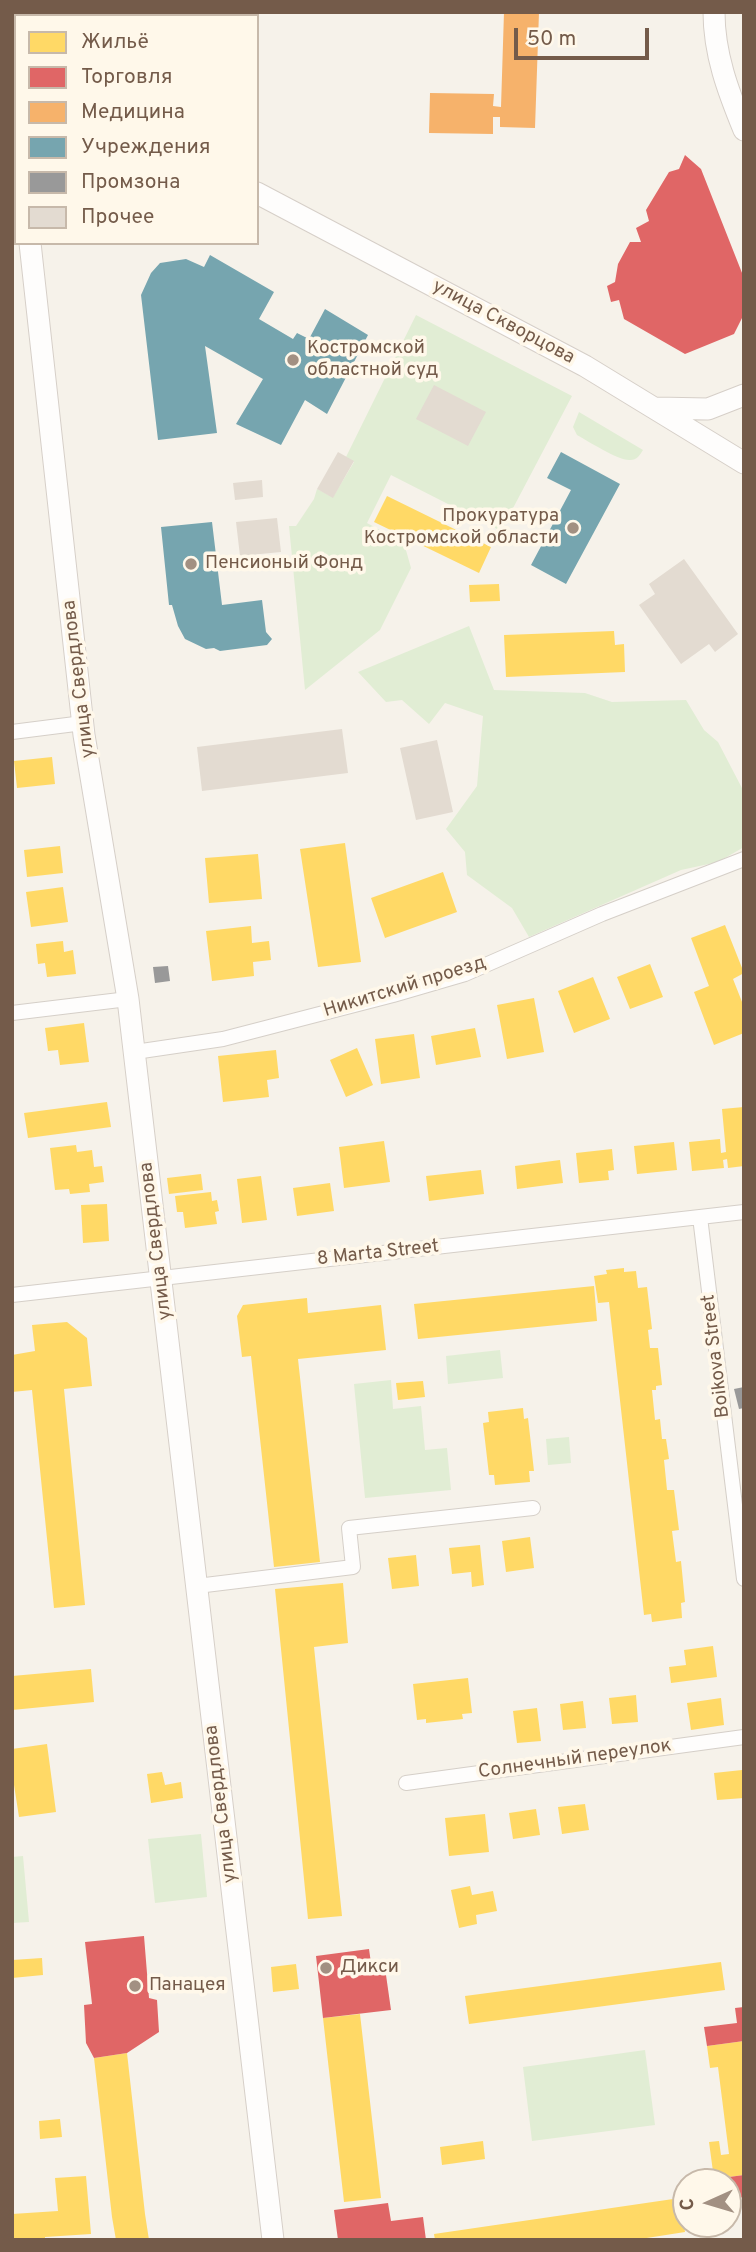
<!DOCTYPE html>
<meta charset="utf-8">
<style>
body{margin:0}
#map{position:relative;width:756px;height:2252px;overflow:hidden;background:#f6f2ea;font-family:Overpass,sans-serif}
canvas{display:block}
.frame{position:absolute;inset:0;border:14px solid #745b4a;pointer-events:none}
.legend{position:absolute;left:14px;top:14px;width:245px;height:231px;box-sizing:border-box;background:#fff8ea;border:2px solid #c7b9aa;margin:0;padding:9px 12px;list-style:none;font-size:21px;color:#745b4a}
.legend li{display:flex;align-items:center;gap:14px;height:35px}
.legend b{width:35px;border:2px solid #c7b9aa}
.north{position:absolute;left:672px;top:2168px;width:70px;height:70px;box-sizing:border-box;background:#fff8ea;border:2px solid #c7b9aa;border-radius:50%;rotate:266deg;font-size:19px;font-weight:700;line-height:28px;text-align:center;color:#745b4a}
.north::after{content:'';display:block;margin:auto;width:24px;height:32px;background:#a29082;clip-path:polygon(50% 0,100% 100%,50% 72%,0 100%)}
.scale{position:absolute;left:514px;top:28px;width:135px;height:32px;box-sizing:border-box;border:4px solid #745b4a;border-top:0;padding-left:9px;font-size:21px;line-height:24px;white-space:nowrap;color:#745b4a;-webkit-text-stroke:5px #fff8ea;paint-order:stroke}
</style>
<div id="map">
<canvas width="756" height="2252"></canvas>
<div class="frame"></div>
<ul class="legend">
<li><b style="height:19px;background:#ffd966"></b>Жильё</li>
<li><b style="height:19px;background:#e06666"></b>Торговля</li>
<li><b style="height:19px;background:#f6b26b"></b>Медицина</li>
<li><b style="height:19px;background:#76a5af"></b>Учреждения</li>
<li><b style="height:19px;background:#999"></b>Промзона</li>
<li><b style="height:19px;background:#e3dbd1"></b>Прочее</li>
</ul>
<div class="north">С</div>
<div class="scale">50 m</div>
</div>
<script>
const c = document.querySelector('canvas').getContext('2d');
c.lineJoin = 'round';
function paint(path, color) { c.fillStyle = color; c.fill(path, 'evenodd'); }
function stroke(path, color, width, dash) { c.strokeStyle = color; c.lineWidth = width; c.lineCap = dash ? 'butt' : 'round'; c.setLineDash(dash || []); c.stroke(path); }
function label(font, color, halo, rows, align = 'center') {
  c.font = font + ' Overpass,sans-serif'; c.lineWidth = 7; c.setLineDash([]); c.textBaseline = 'middle'; c.strokeStyle = halo; c.fillStyle = color; for (const [text, x, y, turn = 0] of rows) {
    c.save(); c.translate(x, y); c.rotate((+turn || 0) * Math.PI / 180); c.textAlign = isNaN(turn) ? turn : align; if (halo) c.strokeText(text, 0, 0); c.fillText(text, 0, 0); c.restore();
  }
}
const green = new Path2D(`
 M416,315L572,396L501,531L391,475L367,523L404,543L411,568L380,630L305,690L289,526H296L314,499L317,489L333,497L354,462L346,457Z
 M579,412L643,450C640,455 637,460 630,460C619,461 588,441 577,435L573,427Z
 M469,626L494,690L585,693L612,702L686,700L704,730L718,742L744,792V847L718,862L681,870L529,937L512,908L467,875L465,852L446,829L477,786L483,716L445,703L429,724L402,700L386,702L358,672Z
 M500,1350L503,1378L448,1384L446,1356Z
 M391,1380L393,1409L421,1406L425,1450L447,1448L451,1490L365,1498L354,1384Z
 M569,1437L571,1463L548,1465L546,1439Z
 M201,1834L207,1897L155,1903L148,1839Z
 M23,1856L29,1922L12,1923V1857Z
 M645,2050L655,2125L532,2141L523,2067Z`);
const homes = new Path2D(`
 M387,496L491,547L479,573L374,522Z
 M499,584L500,601L470,602L469,585Z
 M614,631L615,645L624,644L625,672L506,677L504,635Z
 M52,757L55,784L17,788L14,761Z
 M345,843L361,962L318,967L300,849Z
 M60,846L63,873L27,877L24,850Z
 M258,854L262,899L209,903L205,858Z
 M443,872L457,912L385,938L371,898Z
 M63,887L68,922L31,927L26,892Z
 M725,925L744,973L733,979L744,1007V1033L714,1045L694,992L709,986L691,938Z
 M251,926L252,943L269,941L271,960L253,962L254,976L212,981L206,931Z
 M63,941L64,952L73,950L76,974L47,977L45,963L38,964L36,944Z
 M650,964L663,997L630,1009L617,977Z
 M593,977L610,1019L574,1033L558,991Z
 M534,998L544,1052L507,1059L497,1005Z
 M84,1023L89,1062L60,1065L58,1050L48,1051L45,1028Z
 M475,1028L481,1057L436,1065L431,1036Z
 M414,1034L420,1078L381,1084L375,1039Z
 M357,1048L373,1085L346,1097L330,1060Z
 M276,1050L279,1078L267,1080L269,1097L223,1102L218,1056Z
 M107,1102L111,1127L28,1138L24,1113Z
 M744,1107V1166L728,1168L727,1159L723,1160L724,1168L692,1171L689,1142L720,1139L721,1153L726,1152L722,1109Z
 M384,1141L390,1182L344,1188L339,1147Z
 M674,1142L677,1170L637,1174L634,1146Z
 M76,1145L77,1152L92,1150L94,1167L102,1166L104,1182L89,1184L90,1192L70,1194L69,1189L55,1190L50,1148Z
 M612,1149L614,1170L608,1171L609,1180L579,1183L576,1153Z
 M560,1160L563,1183L517,1189L515,1166Z
 M481,1170L484,1194L429,1201L426,1176Z
 M201,1174L203,1190L169,1194L167,1178Z
 M261,1176L267,1220L242,1223L237,1179Z
 M330,1183L334,1211L297,1216L293,1188Z
 M211,1192L212,1201L217,1200L219,1211L215,1212L217,1224L185,1228L183,1212H177L175,1196Z
 M107,1204L109,1241L83,1243L81,1205Z
 M624,1268V1272L636,1271L638,1288L647,1287L652,1329L648,1330L650,1348H658L662,1385L656,1386V1390H652L655,1420L660,1419L662,1439H666L669,1459L664,1460L667,1490H674L679,1530L672,1531L676,1562L681,1561L685,1602L681,1603L682,1618L652,1622L651,1614L644,1615L609,1302L598,1303L594,1276L607,1274L606,1270Z
 M594,1286L597,1321L418,1339L414,1304Z
 M307,1298L308,1313L381,1305L386,1350L298,1359L320,1562L274,1567L251,1356L242,1357L237,1316L243,1305Z
 M67,1322L87,1338L92,1386L64,1389L85,1605L54,1608L32,1390L12,1392V1355L35,1351L32,1325Z
 M423,1381L425,1397L398,1400L396,1383Z
 M523,1408L524,1419L528,1418L534,1471H529L530,1482L495,1485L494,1475H489L483,1423L489,1422L488,1412Z
 M530,1537L534,1568L506,1572L502,1541Z
 M480,1545L484,1585L472,1587L471,1572L452,1574L449,1548Z
 M416,1555L419,1586L392,1589L388,1558Z
 M343,1583L348,1643L314,1647L342,1916L308,1919L275,1589Z
 M713,1646L717,1677L671,1683L669,1667L686,1665L684,1650Z
 M91,1669L94,1702L12,1710V1676Z
 M468,1678L472,1713L462,1714L463,1719L426,1723V1719L417,1720L413,1684Z
 M636,1695L638,1722L612,1724L609,1698Z
 M721,1698L724,1725L691,1730L687,1703Z
 M583,1701L586,1728L563,1730L560,1704Z
 M537,1708L541,1741L517,1743L513,1711Z
 M47,1744L56,1812L19,1817L12,1772V1749Z
 M742,1770L744,1798L717,1800L714,1773Z
 M162,1772L165,1785L181,1782L183,1798L151,1803L147,1774Z
 M585,1804L589,1830L562,1834L558,1807Z
 M536,1809L540,1835L513,1839L509,1813Z
 M485,1814L489,1852L449,1856L445,1818Z
 M470,1886L472,1895L493,1891L497,1911L476,1915L477,1924L459,1928L451,1890Z
 M42,1958L43,1975L12,1978V1960Z
 M721,1962L725,1990L469,2024L465,1996Z
 M296,1964L299,1989L273,1992L271,1967Z
 M360,2014L381,2198L344,2202L323,2018Z
 M744,2041V2175L714,2179L709,2142L719,2141L721,2155L729,2154L718,2067L710,2068L707,2046Z
 M127,2053L145,2214L149,2240H116L112,2217L94,2058Z
 M60,2119L62,2137L40,2139L39,2121Z
 M483,2141L485,2159L442,2165L440,2147Z
 M86,2176L91,2234L45,2237V2240H12V2214L58,2211L55,2178Z
 M680,2198L685,2232L634,2240H435L434,2234Z`);
const shops = new Path2D(`
 M685,155L701,169L744,278V314L734,334L685,354L624,319L619,300L611,302L607,286L615,282L618,264L630,242H641L636,228L649,221L646,210L669,172L679,169Z
 M144,1936L149,1998L157,2000L159,2032L127,2053L94,2058L86,2043L84,2005L92,2004L85,1942Z
 M369,1949L372,1970L385,1968L391,2010L323,2018L316,1956Z
 M744,2007V2041L707,2046L704,2027L737,2023L735,2008Z
 M744,2175V2197L728,2200V2182H714V2179Z
 M388,2203L391,2221L423,2217L426,2240H338L334,2210Z`);
const health = new Path2D(`
 M504,12H539L535,128L500,127V117H493V134L429,133L430,93L494,94L493,106L501,107Z`);
const public = new Path2D(`
 M210,255L274,292L259,319L293,339L297,333L309,339L325,309L368,335L327,414L305,400L281,445L236,424L263,379L205,346L217,433L158,440L141,295L151,273L160,263L186,259L204,267Z
 M561,452L620,484L566,584L531,565L571,490L547,478Z
 M212,522L222,605L262,600L266,632L272,639L267,645L220,651L214,648L206,649L185,639L178,626L172,605H169L161,527Z`);
const industry = new Path2D(`
 M168,966L170,981L155,983L153,967Z
 M744,1387V1408L739,1409L734,1389Z`);
const building = new Path2D(`
 M434,385L486,412L468,446L416,419Z
 M338,452L354,461L333,498L317,489Z
 M262,480L263,497L235,500L233,483Z
 M277,518L281,552L240,556L236,522Z
 M684,559L738,634L715,652L709,644L681,664L639,605L655,594L649,584Z
 M342,729L348,773L202,791L197,747Z
 M437,740L453,812L416,820L400,748Z`);
const street = new Path2D(`
 M12,732L83,723
 M12,1013L128,999
 M135,1052L223,1039L393,995L465,974L602,914L744,859
 M700,1217L744,1579
 M12,1295L744,1212
 M197,1586L353,1567L349,1528L533,1508
 M406,1783L744,1737`);
const secondary = new Path2D(`
 M714,12C714,54 728,91 744,130
 M12,66L16,68
 M12,98L16,111
 M257,193L585,366L744,463
 M30,243L84,735L128,999L273,2240
 M656,408L708,409L744,395`);
const markers = [
 [293,360,7,"#a29082"],
 [573,528,7,"#a29082"],
 [191,564,7,"#a29082"],
 [326,1968,7,"#a29082"],
 [135,1986,7,"#a29082"]
];
const streetNames = [
 ["улица Скворцова",503,323,28],
 ["улица Свердлова",80,679,-97],
 ["Никитский проезд",405,988,-17],
 ["улица Свердлова",157,1241,-97],
 ["8 Marta Street",378,1254,-6],
 ["Boikova Street",717,1356,-97],
 ["Солнечный переулок",575,1760,-8],
 ["улица Свердлова",222,1804,-97]
];
const poiNames = [
 ["Костромской",307,349],
 ["областной суд",307,371],
 ["Прокуратура",559,517,"right"],
 ["Костромской области",559,539,"right"],
 ["Пенсионый Фонд",205,564],
 ["Дикси",340,1968],
 ["Панацея",149,1986]
];
paint(green, '#e1edd4');
paint(homes, '#ffd966');
paint(shops, '#e06666');
paint(health, '#f6b26b');
paint(public, '#76a5af');
paint(industry, '#999');
paint(building, '#e3dbd1');
stroke(street, '#d5cfc8', 16);
stroke(secondary, '#d6cfc8', 23);
stroke(street, '#fefdfc', 14);
stroke(secondary, '#fefdfc', 21);
for (const [x, y, r, color] of markers) { const dot = new Path2D(); dot.arc(x, y, r, 0, 2 * Math.PI); c.fillStyle = color; c.fill(dot); stroke(dot, '#fff8ea', 2.5); }
label('19px', '#745b4a', '#fff8ea', streetNames);
label('19px', '#745b4a', '#fff8ea', poiNames, 'left');
</script>
